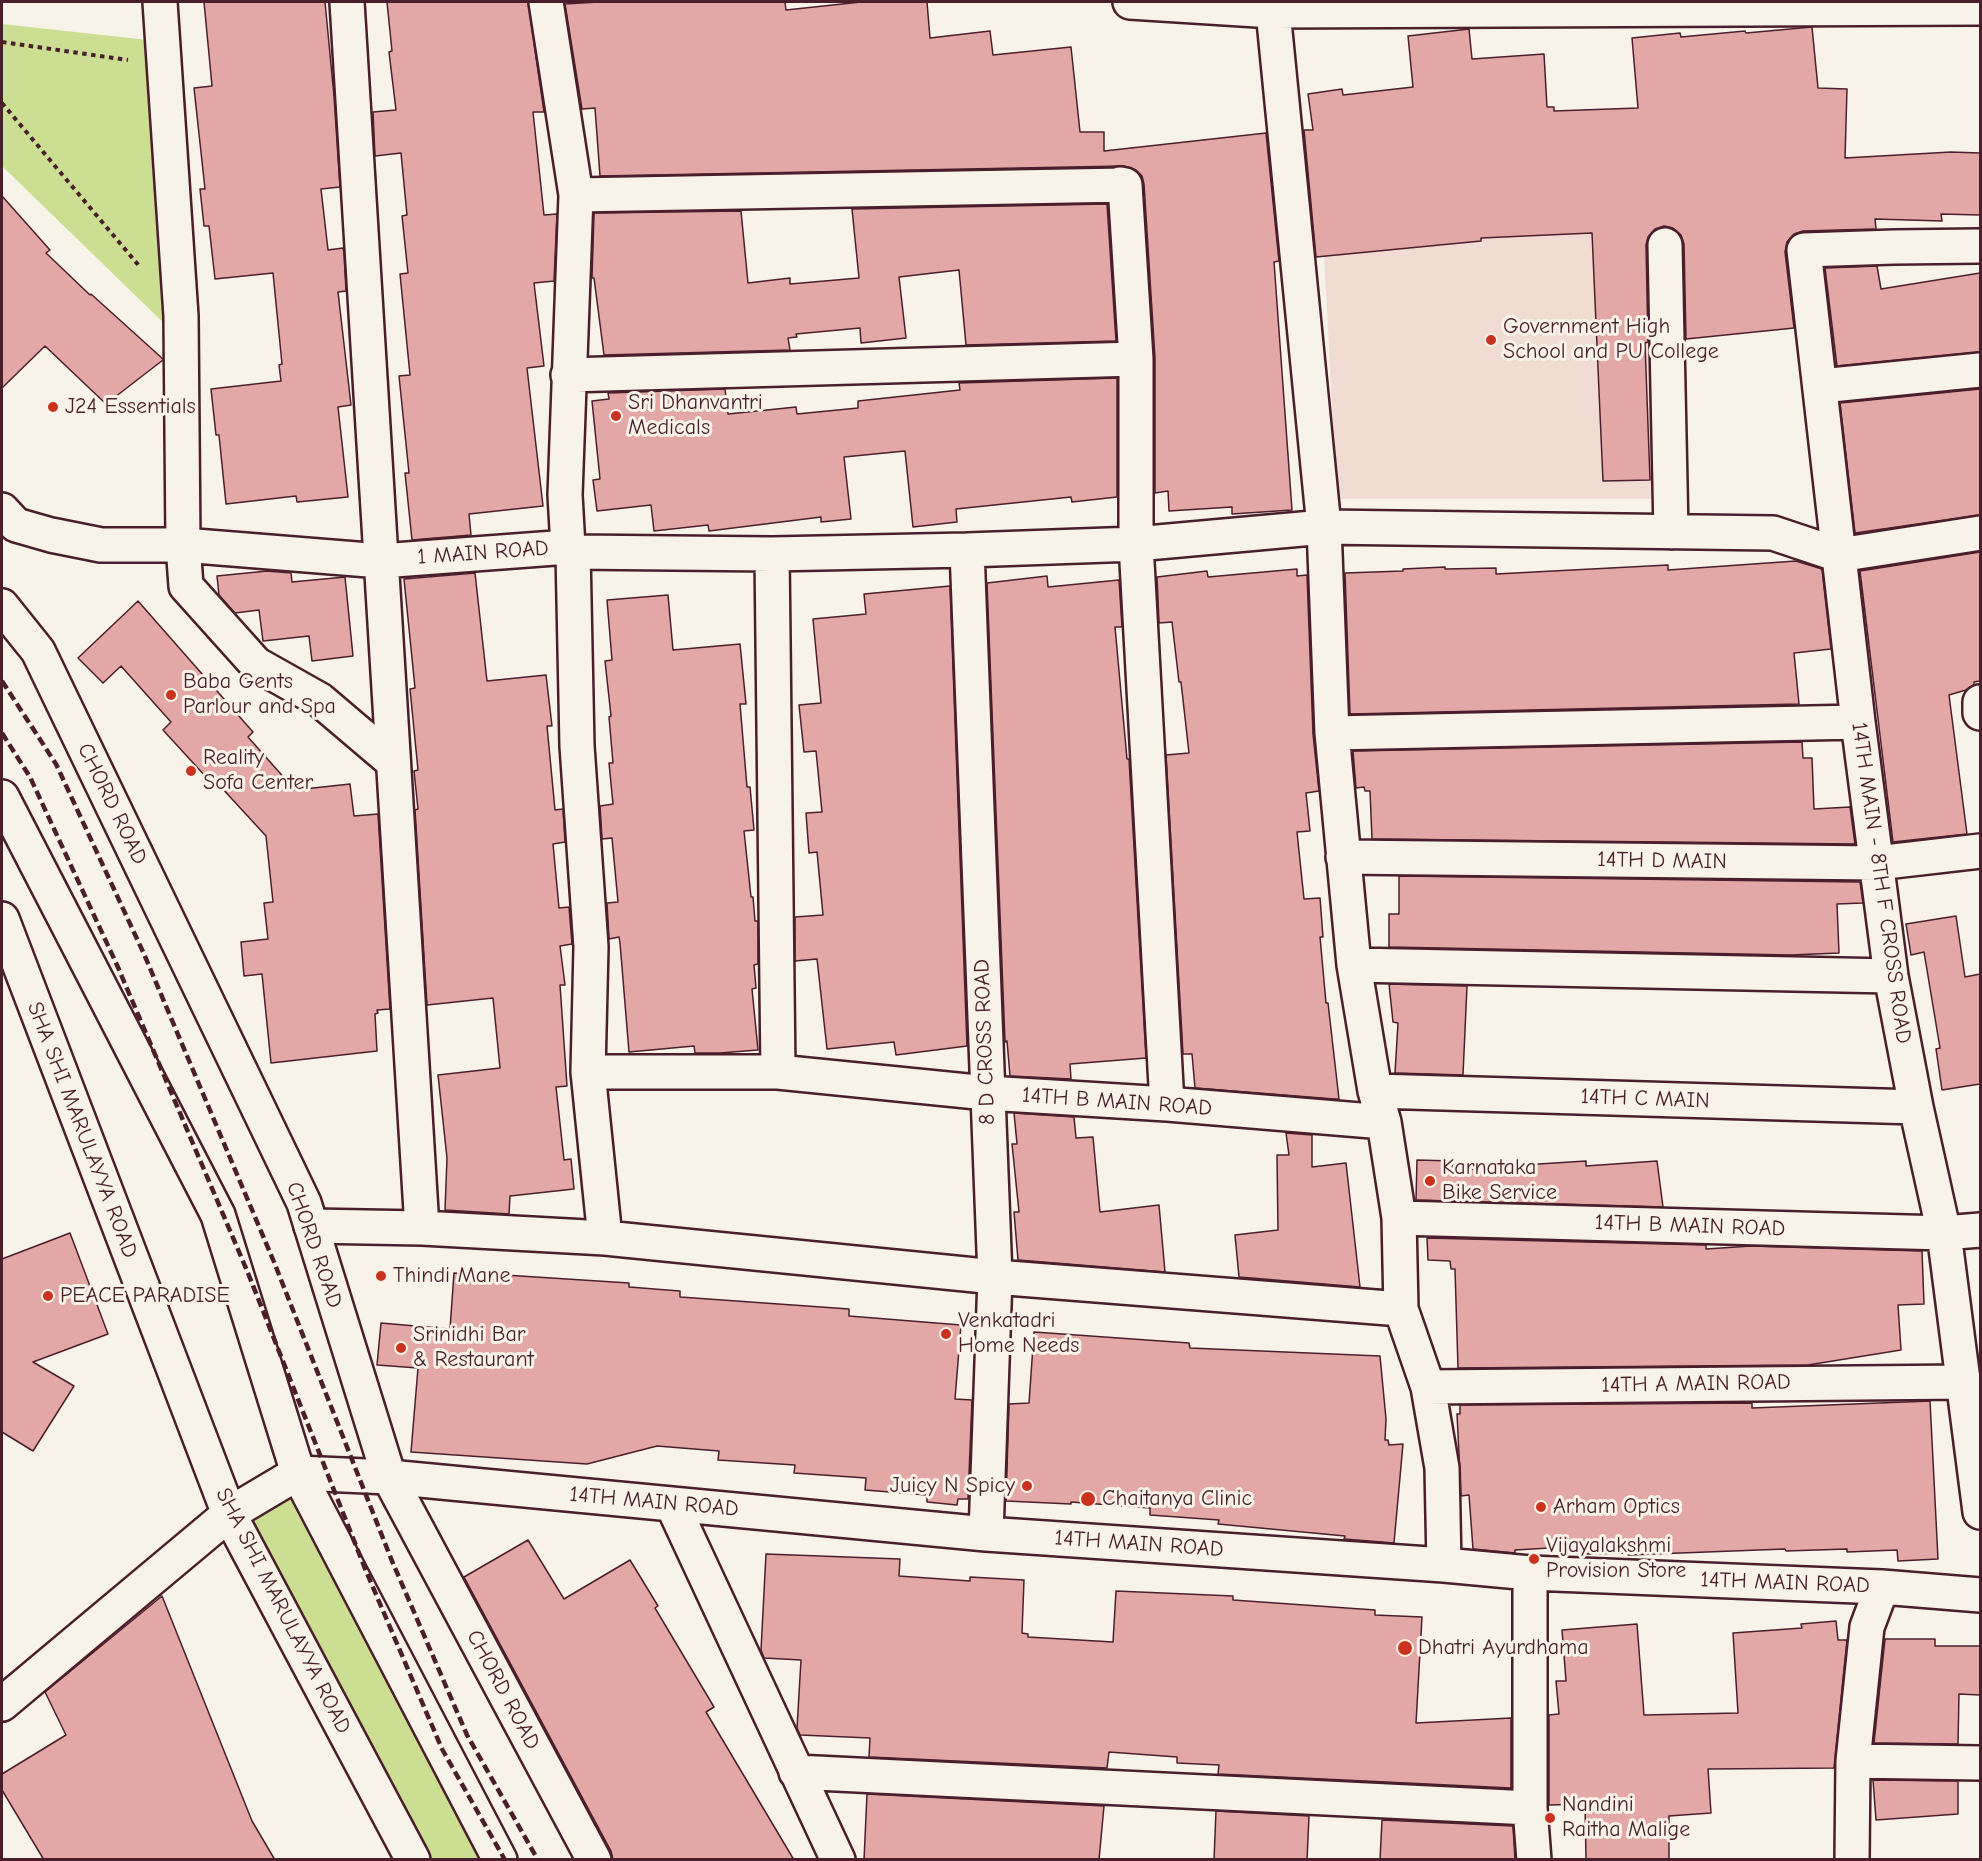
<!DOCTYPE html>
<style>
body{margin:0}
#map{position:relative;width:1982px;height:1861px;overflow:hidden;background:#f7f3e8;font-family:"Comic Neue",sans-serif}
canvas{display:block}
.frame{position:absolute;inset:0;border:3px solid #4a1f2b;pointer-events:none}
</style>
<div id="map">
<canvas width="1982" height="1861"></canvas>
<div class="frame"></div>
</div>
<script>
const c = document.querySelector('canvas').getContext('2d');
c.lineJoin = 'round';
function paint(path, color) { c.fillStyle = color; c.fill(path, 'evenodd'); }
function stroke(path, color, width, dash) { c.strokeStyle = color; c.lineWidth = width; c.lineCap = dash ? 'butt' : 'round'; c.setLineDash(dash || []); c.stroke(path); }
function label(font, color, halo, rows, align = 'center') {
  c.font = font + ' "Comic Neue",sans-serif'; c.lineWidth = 6; c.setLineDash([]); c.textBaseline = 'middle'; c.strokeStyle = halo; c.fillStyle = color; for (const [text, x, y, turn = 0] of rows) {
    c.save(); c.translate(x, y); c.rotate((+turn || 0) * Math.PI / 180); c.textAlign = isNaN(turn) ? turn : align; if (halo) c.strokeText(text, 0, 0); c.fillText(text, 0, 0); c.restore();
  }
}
const built = new Path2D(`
 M1650,171L1658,499H1337L1320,180Z`);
const green = new Path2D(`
 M2,24L157,41L173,332L2,166Z
 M293,1493L487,1859H427L247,1517Z`);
const building = new Path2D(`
 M204,2H325L334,96L340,187L321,189L328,250L343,248L344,253L346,291L338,292L351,405L338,407L348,497L297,502L296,496L226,504L219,435H216L211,389L281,381L279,365L282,364L273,273L215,279L209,226H204L200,189H205L194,88L212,86Z
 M387,2H528L544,112H533L544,215L557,214L554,281L534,283L544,366L527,368L543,506L469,514L471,535L412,540L405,473H409L399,376L410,375L400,274L408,273L402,216L407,215L401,153L375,156L373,112L396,110L389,52L392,51Z
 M598,2H785L786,10L861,2H927L930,38L990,31L993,55L1071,47L1080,132H1104V151L1266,133L1279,261L1274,262L1292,510L1232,514V507L1169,511L1168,491L1155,493V358L1144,184L1142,176L1136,170L1123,166L600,176L595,108L582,109L565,4Z
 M1812,27L1818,88L1847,89L1845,158L1951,152L1980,153V215L1941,214L1942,221L1875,219L1876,229L1803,231L1794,234L1787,242L1785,252L1794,328L1686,339L1684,244L1681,235L1673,228L1664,226L1655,229L1648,237L1646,245L1648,342L1645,343L1650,480L1603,481L1592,233L1481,238V241L1316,257L1304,130H1313L1308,94L1342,89L1343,95L1413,87L1408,36L1469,29L1472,59L1544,54L1547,107H1554V111L1638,108L1632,38L1680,33L1681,37L1745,31L1746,33Z
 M2,196L50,250L46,253L90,295L91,294L163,359V360L106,404L45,346L2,388Z
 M1107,204L1116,341L966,345L959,270L899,277L906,338L861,343L860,328L796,334L797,337L788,338L790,350L604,355L594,278H592L594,213L741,211L748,283L790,278V284L859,278L852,209Z
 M1877,266L1881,289L1980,273V352L1837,366L1825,268Z
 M1117,378V497L1072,502L1071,497L956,509L957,522L913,527L905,451L844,457L851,519L821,522V517L709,531L708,525L654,531L651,505L597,511L593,480L600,479L592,401L609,399L608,393L725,389L728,414L796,407L797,414L858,408V401L960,390L959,383Z
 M1980,389V515L1855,533L1840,403Z
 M1980,552V681L1974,682V685L1966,690L1949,695L1967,834L1893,842L1860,571Z
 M1796,561L1822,569L1831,649L1794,653L1799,704L1350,714L1345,573L1403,571V569L1445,567V569L1496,568V574L1668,565V570Z
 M1297,569V576L1307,575L1313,734L1319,791L1306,793L1310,831L1297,832L1304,899L1320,898L1323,937H1320L1326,1003H1328L1339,1099H1334L1195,1088L1192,1054H1183L1166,755L1189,753L1181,682H1179L1172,622L1159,623L1157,577L1207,571L1208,577Z
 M267,571L291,573L292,582L345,577L353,656L312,661L309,636L263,641L259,610L235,613L219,595L217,576Z
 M475,573L487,681L546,675L552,726H547L555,810L563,809L565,842L553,844L559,908L569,907L572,944L560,946L565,985H560L567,1086L556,1087L564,1160L571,1159L574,1189L510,1196L509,1214L445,1210L447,1158L438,1075L500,1068L493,998L427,1005L415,810L418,809L414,771L418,770L410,689L415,688L404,579Z
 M1047,576L1048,587L1119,580L1122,627H1115L1127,759H1129L1146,1058L1070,1064L1071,1079L1010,1076L1007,1041L1005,1042L987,583Z
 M950,586L967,1046L896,1055L894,1042L827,1049L817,959L795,961V917L823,915L817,852L809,853L806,813L822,812L816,751L804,752L799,705L821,703L813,619L866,614L864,594Z
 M668,595L673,650L740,644L746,704H740L747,787H750L754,830L744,831L751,897H753L755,921H758V964L754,965L756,988L752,989L758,1050L720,1053H695L694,1046L629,1052L620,943L619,937L609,939L607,903L618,902L612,838L602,839L600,806L613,804L609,763H613L609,717L611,716L605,661L612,660L607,600Z
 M138,601L253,732L248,737L295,790L350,784L354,816L378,814L390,1009L377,1010L378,1013L375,1014L377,1051L271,1063L262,974L244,976L241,942L268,939L264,903L273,902L266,836L209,774L206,777L163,730L171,722L121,666L103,683L78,658Z
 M1802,742L1803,758H1812L1814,809L1850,807L1855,844L1372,839L1370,791H1365L1364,787L1356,788L1353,751Z
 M1399,876L1860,882L1863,903L1837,904L1839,953L1791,955L1389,947V914H1399Z
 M1956,916L1965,977L1980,974V1084L1942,1090L1936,1049L1940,1048L1924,952L1911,955L1906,924Z
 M1389,984L1467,986L1463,1075L1395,1073L1398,1023L1393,1022Z
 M1014,1113L1074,1117L1076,1138L1093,1137L1100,1212L1159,1205L1165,1272L1018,1260L1014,1212H1019L1012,1144H1017Z
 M1286,1133L1312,1135V1167L1346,1163L1360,1287L1239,1277L1235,1235L1278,1230L1277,1155H1289Z
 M1417,1160L1453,1161V1170L1523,1167V1165L1586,1161V1166L1657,1161L1663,1207L1416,1200Z
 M70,1233L108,1334L33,1362L74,1386L33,1451L2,1432V1259Z
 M1427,1238L1706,1245V1249L1751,1246L1922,1251L1924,1304L1898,1305L1901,1350L1808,1365L1458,1368L1455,1269H1451L1450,1261L1428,1260Z
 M454,1273L489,1276V1274L629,1283V1287L680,1291V1297L849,1309V1316L961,1325L955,1399L972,1400L968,1499H958L957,1505L927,1502V1495L865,1490L866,1478L794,1473L795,1465L718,1460L719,1451L657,1446L587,1464L411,1452L418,1368L377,1365L381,1323L450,1329Z
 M1034,1332L1189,1343L1190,1348L1380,1356L1386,1419L1385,1440H1388L1389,1445L1403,1444L1394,1543L1344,1539L1345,1536L1218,1524L1219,1520L1150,1515V1508L1071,1502V1504L1006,1501L1009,1404L1029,1403Z
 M1930,1401L1938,1559L1898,1561L1897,1550L1847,1552V1549L1786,1551L1785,1549L1628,1555V1553L1585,1554L1584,1546L1515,1550V1553L1473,1549L1469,1495L1461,1496L1457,1414H1460V1405L1752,1403V1408Z
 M528,1540L564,1599L630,1560L658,1606L655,1608L714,1707L706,1712L794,1860H613L611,1851L464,1577Z
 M766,1554L900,1559L899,1576L970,1581V1577L1024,1580L1022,1633L1028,1634V1637L1113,1642L1116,1591L1233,1596V1600L1375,1610V1615L1422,1617L1416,1723L1511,1718V1788L1218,1774L1219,1765L1177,1763V1757L1109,1752L1107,1768L869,1757L870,1738L800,1735L797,1728L801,1660L764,1658L761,1650Z
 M162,1596L252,1821L275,1860H44L2,1790V1774L66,1735L45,1692Z
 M1836,1621L1838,1640H1847L1834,1768L1708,1769L1711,1813L1669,1816V1860H1586L1585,1804L1549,1805V1715L1559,1714L1556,1681H1566L1562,1630L1637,1624L1644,1715L1738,1713L1733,1633L1802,1628L1801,1624Z
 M1885,1639H1935V1646H1980V1695L1959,1694L1958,1744L1874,1743Z
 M1873,1780L1958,1781V1814L1876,1820Z
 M867,1794L1104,1806L1099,1860H864Z
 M1216,1811L1309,1816L1307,1860H1214Z
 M1382,1820L1513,1826L1515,1860H1380Z`);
const path = new Path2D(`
 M2,42L128,60
 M2,103L140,267`);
const minor = new Path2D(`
 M160,2L181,316L183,545L186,586L256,664L320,700L393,762
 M347,2L422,1228
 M1130,2L1273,11L1980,8
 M1273,11L1324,527L1332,733L1354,965L1375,1091L1384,1122L1399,1218L1401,1309L1428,1387L1442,1468L1444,1565
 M1120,184L1125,185L1136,359V544L1167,1104
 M576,195L1125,185
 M1665,245L1671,532
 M1980,246L1894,247L1804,250L1858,722L1891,976L1916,1107L1944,1233L1980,1512
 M568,375L1136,359
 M1821,386L1980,370
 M2,510L16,525L51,535L101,545H183L381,561L568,547L565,495L576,195L546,2
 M568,547L573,552L772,554L967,550L1136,544L1324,527L1773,533L1839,555L1980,533
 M967,550L995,1277L986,1534
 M573,552L577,746L591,947L588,1072L605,1238
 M1980,702V713
 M1332,733L1858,722
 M1343,857L1877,863L1980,851
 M2,919L229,1514L413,1860
 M1354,965L1891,976
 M588,1072H778L772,554
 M778,1072L987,1093L1167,1104L1384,1122
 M1375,1091L1916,1107
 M1399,1218L1944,1233L1980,1230
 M311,1226L422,1228L605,1238L995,1277L1401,1309
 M1428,1387L1965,1382
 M672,1504L838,1860
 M1530,1573V1808L1534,1860
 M2,1704L229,1514L298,1473L389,1477L986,1534L1444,1565L1530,1573L1882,1587L1980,1595
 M1853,1761L1980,1763
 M796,1772L1530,1808
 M1852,1860L1853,1761L1867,1627L1882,1587`);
const major = new Path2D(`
 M2,606L38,651L304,1203L389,1477L594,1860
 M2,797L218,1215L298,1473L500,1860`);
const rail = new Path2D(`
 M2,681L56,764L144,954L274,1262L392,1561L467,1735L538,1860
 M2,733L30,777L117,965L248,1273L366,1571L442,1749L505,1860`);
const markers = [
 [1491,340,6,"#c8321e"],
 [53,407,6,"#c8321e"],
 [616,416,6,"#c8321e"],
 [171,695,6,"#c8321e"],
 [191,771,6,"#c8321e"],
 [1430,1181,6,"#c8321e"],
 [381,1276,6,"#c8321e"],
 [48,1296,6,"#c8321e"],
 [946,1334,6,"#c8321e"],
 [401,1348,6,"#c8321e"],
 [1027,1486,6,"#c8321e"],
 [1088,1499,8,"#c8321e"],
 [1541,1507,6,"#c8321e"],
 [1534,1559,6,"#c8321e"],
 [1405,1648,8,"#c8321e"],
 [1550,1818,6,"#c8321e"]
];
const poiNames = [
 ["Government High",1503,327],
 ["School and PU College",1503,352],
 ["Sri Dhanvantri",628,403],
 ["Medicals",628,428],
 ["J24 Essentials",65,407],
 ["Baba Gents",183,682],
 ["Parlour and Spa",183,707],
 ["Reality",203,758],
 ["Sofa Center",203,783],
 ["Karnataka",1442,1168],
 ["Bike Service",1442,1193],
 ["Thindi Mane",393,1276],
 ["PEACE PARADISE",60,1296],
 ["Venkatadri",958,1321],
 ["Home Needs",958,1346],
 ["Srinidhi Bar",413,1335],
 ["& Restaurant",413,1360],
 ["Juicy N Spicy",1015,1486,"right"],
 ["Chaitanya Clinic",1102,1499],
 ["Arham Optics",1553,1507],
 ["Vijayalakshmi",1546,1546],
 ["Provision Store",1546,1571],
 ["Dhatri Ayurdhama",1418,1648],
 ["Nandini",1562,1805],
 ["Raitha Malige",1562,1830]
];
const streetNames = [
 ["1 MAIN ROAD",483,553,-4],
 ["CHORD ROAD",112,804,64],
 ["14TH D MAIN",1662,861,1],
 ["14TH MAIN - 8TH F CROSS ROAD",1881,883,82],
 ["8 D CROSS ROAD",985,1042,-92],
 ["14TH C MAIN",1645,1099,2],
 ["14TH B MAIN ROAD",1117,1102,4],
 ["SHA SHI MARULAYYA ROAD",82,1130,69],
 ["14TH B MAIN ROAD",1690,1226,2],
 ["CHORD ROAD",314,1245,71],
 ["14TH A MAIN ROAD",1696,1384,-1],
 ["14TH MAIN ROAD",654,1502,5],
 ["14TH MAIN ROAD",1139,1544,4],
 ["14TH MAIN ROAD",1785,1583,2],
 ["SHA SHI MARULAYYA ROAD",283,1611,63],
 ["CHORD ROAD",503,1690,62]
];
paint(built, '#f1dcd4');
paint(green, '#cbde92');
paint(building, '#e3a8a5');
stroke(building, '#4a1f2b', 1.5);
stroke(minor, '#4a1f2b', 38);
stroke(major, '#4a1f2b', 38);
stroke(path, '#4a1f2b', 4, [4.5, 4.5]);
stroke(minor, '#f7f3e8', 33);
stroke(major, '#f7f3e8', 33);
stroke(rail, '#4a1f2b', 4.5, [9, 4.5]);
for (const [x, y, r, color] of markers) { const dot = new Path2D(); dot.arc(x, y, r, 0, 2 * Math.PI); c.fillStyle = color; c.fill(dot); stroke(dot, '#f7f3e8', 2); }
label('22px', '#4a1f2b', '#f7f3e8', poiNames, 'left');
label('22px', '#4a1f2b', '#f7f3e8', streetNames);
</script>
